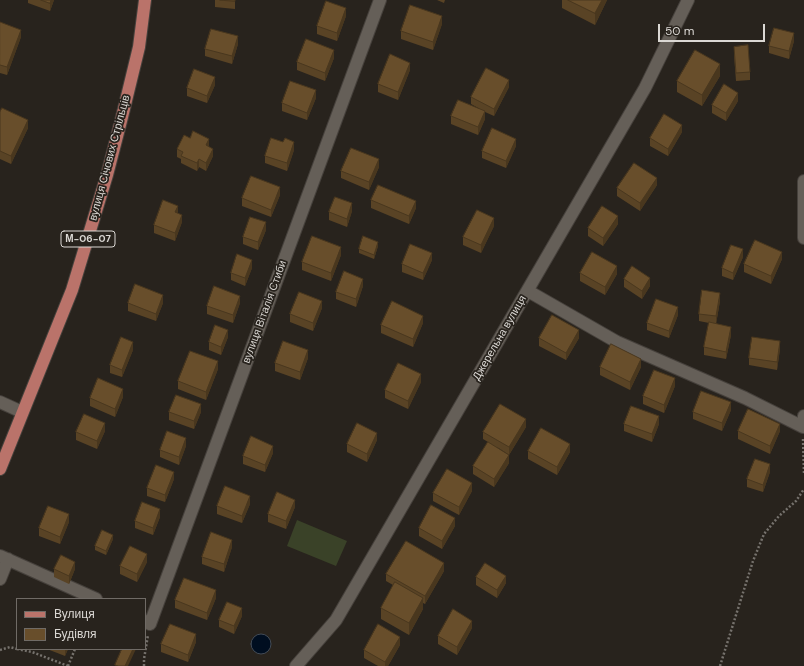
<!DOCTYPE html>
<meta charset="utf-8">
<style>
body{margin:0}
#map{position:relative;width:804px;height:666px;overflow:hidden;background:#28231d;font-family:"DM Sans",sans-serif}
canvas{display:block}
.legend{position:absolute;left:16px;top:598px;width:130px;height:52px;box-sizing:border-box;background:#28231d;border:1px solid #706b66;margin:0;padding:5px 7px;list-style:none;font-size:12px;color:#dbd8d4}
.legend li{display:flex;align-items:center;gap:8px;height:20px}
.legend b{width:20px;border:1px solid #706b66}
.scale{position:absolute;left:658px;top:24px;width:107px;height:18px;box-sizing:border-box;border:2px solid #dbd8d4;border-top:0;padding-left:5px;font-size:12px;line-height:14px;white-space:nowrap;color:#dbd8d4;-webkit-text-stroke:3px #28231d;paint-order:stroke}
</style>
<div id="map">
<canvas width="804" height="666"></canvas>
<ul class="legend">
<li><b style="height:5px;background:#ba736a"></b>Вулиця</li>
<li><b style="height:11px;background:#684e2b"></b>Будівля</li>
</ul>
<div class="scale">50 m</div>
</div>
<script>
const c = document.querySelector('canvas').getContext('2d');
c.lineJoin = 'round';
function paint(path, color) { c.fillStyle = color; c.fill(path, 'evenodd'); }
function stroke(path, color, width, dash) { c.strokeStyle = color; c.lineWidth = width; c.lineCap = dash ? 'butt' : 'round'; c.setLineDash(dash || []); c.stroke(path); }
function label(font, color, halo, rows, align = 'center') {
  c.font = font + ' "DM Sans",sans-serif'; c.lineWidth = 3.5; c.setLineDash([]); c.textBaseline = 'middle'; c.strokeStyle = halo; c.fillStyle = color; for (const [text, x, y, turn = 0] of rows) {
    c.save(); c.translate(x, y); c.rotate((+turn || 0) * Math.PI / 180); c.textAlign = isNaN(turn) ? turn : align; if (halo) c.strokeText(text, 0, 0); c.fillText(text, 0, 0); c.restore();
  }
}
const green = new Path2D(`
 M297,520L347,541L336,566L287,546Z`);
const water = new Path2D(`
 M251 644a10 10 0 1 1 20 0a10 10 0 1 1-20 0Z`);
const path = new Path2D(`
 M803,439L804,474
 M17,649L32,652L68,666
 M0,650L10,647L17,649
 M68,666L75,649
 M144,666V659L148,635
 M720,666L753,561L764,534L779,516L796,501L804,489`);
const minor = new Path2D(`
 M804,181V238
 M528,291L617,342L745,398L803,427L804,416
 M0,402L22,412
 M0,556L96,599
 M0,579L8,559
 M145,621L150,624L380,0
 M296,666L336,620L645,88L688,0`);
const major = new Path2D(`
 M0,469L72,290L107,175L122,117L139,47L145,0`);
const wall = new Path2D(`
 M28,0H54L50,11L28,3Z
 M215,0H235V9L215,7Z
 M437,0H445L444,3Z
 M562,0H607L595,25L562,8Z
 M346,16L337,41L317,34V26Z
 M0,22L21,37L7,75L0,73Z
 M442,24L433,50L401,39V31Z
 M794,41L789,59L769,53V46Z
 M238,44L232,64L205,56V49Z
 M734,47L750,72V80L736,81L734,55Z
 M334,58L325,81L297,70V62Z
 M410,70L398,100L378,92V84Z
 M720,76L702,106L677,92V81Z
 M215,85L207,103L187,96V88Z
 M509,87L494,116L485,112V119L478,135L451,124V116L480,109L471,104V97Z
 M316,98L307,120L282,111V103Z
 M738,101L726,121L712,113V105Z
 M0,112L28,128L11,164L0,159Z
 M682,132L668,156L650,146V138Z
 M516,146L506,168L482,158V151Z
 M209,147L213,156L206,171L199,167L197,171L181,163V159L177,157V149Z
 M294,150L287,171L265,163V156Z
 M379,167L369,190L341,178V171Z
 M657,185L640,211L617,196V188Z
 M280,195L271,217L242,206V198Z
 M371,200L416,208L409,224L371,208Z
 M352,211L347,227L329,220V212Z
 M182,222L175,241L154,233V225Z
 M618,224L603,246L588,236V228Z
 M494,226L481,253L463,245V237Z
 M266,230L258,250L243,244V237Z
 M378,246L374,259L359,253V249Z
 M341,255L331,281L302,270V262Z
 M743,257L733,280L722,276V268Z
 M782,259L771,284L744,272V264Z
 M432,260L423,280L402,272V264Z
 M252,268L245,286L231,280V273Z
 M580,273L617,274L605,295L580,281Z
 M624,279L650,286L642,299L624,287Z
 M363,286L356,307L336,299V292Z
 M720,301L716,324L731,335L726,359L704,355V347L709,323L699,321V314Z
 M128,303H163L156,321L128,311Z
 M240,303L233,323L207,314V306Z
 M322,308L313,331L290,322V314Z
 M678,315L669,338L647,330V323Z
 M423,323L413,347L381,333V325Z
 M228,337L221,355L209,350V342Z
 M539,338H579L566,360L539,346Z
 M780,349L777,370L749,365V358Z
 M133,350L122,377L110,373V365Z
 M308,358L300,380L275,371V363Z
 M600,367H641L630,390L600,375Z
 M218,369L206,400L178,389V381Z
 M421,382L408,409L385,398V390Z
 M675,386L664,413L643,404V396Z
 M123,397L115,417L90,406V398Z
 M731,410L722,431L693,419V412Z
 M169,412H201L194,429L169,420Z
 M624,424H659L652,442L624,431Z
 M526,427L509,455L497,447L509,463L494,487L473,474V466L488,442L483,439V432Z
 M105,431L97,449L76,440V432Z
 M738,431H780L770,454L738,439Z
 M377,440L367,462L347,452V444Z
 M186,446L179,465L160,457V450Z
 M528,451L570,452L557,475L528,459Z
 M273,453L265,472L243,464V456Z
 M770,472L763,492L747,487V479Z
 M174,479L165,502L147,496V488Z
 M472,491L459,515L433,501V493Z
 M250,504L242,523L217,514V506Z
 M295,507L286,529L268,522V514Z
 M160,517L153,535L135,528V521Z
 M69,522L60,544L39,536V528Z
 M455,526L442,549L419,536V528Z
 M113,539L106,555L95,550V546Z
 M232,547L224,572L202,564V557Z
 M147,562L137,582L120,574V566Z
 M54,569H75L69,584L54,577Z
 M444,571L425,604L423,603V609L409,635L381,619V608L393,585L386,581V574Z
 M476,577L506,583L497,598L476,585Z
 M216,598L207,620L175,608V600Z
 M242,616L234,634L219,627V620Z
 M472,628L457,655L438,644V636Z
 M196,642L188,662L161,652V644Z
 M400,645L388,666H378L364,658V650Z
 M47,649H68L65,656Z`);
const shadedWall = new Path2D(`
 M51,0H54L50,11V3Z
 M602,0H607L595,25V13Z
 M346,8V16L337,41V33Z
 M442,16V24L433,50V42Z
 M21,30V37L7,75V67Z
 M794,33V41L789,59V51Z
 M238,36V44L232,64V56Z
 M334,50V58L325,81V73Z
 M410,63V70L398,100V92Z
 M720,64V76L702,106V95Z
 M215,77V85L207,103V96Z
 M509,80V87L494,116V109Z
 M316,90V98L307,120V113Z
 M738,93V101L726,121V113Z
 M485,111V119L478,135V127Z
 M28,120V128L11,164V156Z
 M682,125V132L668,156V149Z
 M209,139V147L206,145Z
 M516,139V146L506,168V161Z
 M294,142V150L287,171V163Z
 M213,149V156L206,171V163Z
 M199,159V167L197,171V163Z
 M379,159V167L369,190V182Z
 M657,178V185L640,211V203Z
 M280,187V195L271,217V210Z
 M416,201V208L409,224V216Z
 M352,203V211L347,227V219Z
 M178,206V213L175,212Z
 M182,215V222L175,241V233Z
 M618,216V224L603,246V238Z
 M494,218V226L481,253V245Z
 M266,222V230L258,250V242Z
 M378,242V246L374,259V255Z
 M341,247V255L331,281V273Z
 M743,249V257L733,280V273Z
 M782,252V259L771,284V276Z
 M432,253V260L423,280V273Z
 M252,260V268L245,286V278Z
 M617,266V274L605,295V287Z
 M650,278V286L642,299V291Z
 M363,279V286L356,307V299Z
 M720,293V301L716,324V316Z
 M163,295V303L156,321V314Z
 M240,296V303L233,323V315Z
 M322,301V308L313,331V323Z
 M678,307V315L669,338V331Z
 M423,316V323L413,347V339Z
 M731,327V335L726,359V352Z
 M228,330V337L221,355V347Z
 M579,330V338L566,360V353Z
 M780,341V349L777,370V362Z
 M133,342V350L122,377V370Z
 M308,350V358L300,380V372Z
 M641,359V367L630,390V382Z
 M218,361V369L206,400V392Z
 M421,374V382L408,409V401Z
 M675,378V386L664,413V405Z
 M123,389V397L115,417V409Z
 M731,402V410L722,431V423Z
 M201,404V412L194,429V421Z
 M659,416V424L652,442V434Z
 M526,419V427L509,455V447Z
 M105,423V431L97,449V441Z
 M780,424V431L770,454V446Z
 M377,433V440L367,462V454Z
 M186,438V446L179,465V457Z
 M570,444V452L557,475V467Z
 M273,446V453L265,472V465Z
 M509,455V463L494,487V479Z
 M770,464V472L763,492V485Z
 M174,472V479L165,502V495Z
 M472,483V491L459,515V507Z
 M250,496V504L242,523V516Z
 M295,500V507L286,529V521Z
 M160,509V517L153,535V528Z
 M69,514V522L60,544V537Z
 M455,518V526L442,549V541Z
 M113,535V539L106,555V551Z
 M232,540V547L224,572V564Z
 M147,554V562L137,582V574Z
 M75,562V569L69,584V576Z
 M444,563V571L425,604V596Z
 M506,576V583L497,598V590Z
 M216,590V598L207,620V613Z
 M423,598V609L409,635V623Z
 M242,608V616L234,634V626Z
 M472,621V628L457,655V647Z
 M196,634V642L188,662V655Z
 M400,637V645L388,666H385V662Z
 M65,649H68L65,656Z
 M133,649H136L128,666H125Z`);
const building = new Path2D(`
 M41,0H51L50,3Z
 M220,0H235V1Z
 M568,0H602L595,13Z
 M326,1L346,8L337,33L317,26Z
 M410,5L442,16L433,42L401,31Z
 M0,22L21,30L7,67L0,65Z
 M774,28L794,33L789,51L769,46Z
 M211,29L238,36L232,56L205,49Z
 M306,39L334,50L325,73L297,62Z
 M748,45L750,72L736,73L734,47Z
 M695,50L720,64L702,95L677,81Z
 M390,54L410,63L398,92L378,84Z
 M486,68L509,80L494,109L471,97Z
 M194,69L215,77L207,96L187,88Z
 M290,81L316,90L307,113L282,103Z
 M724,84L738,93L726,113L712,105Z
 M458,100L485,111L478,127L451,116Z
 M2,108L28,120L11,156L0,151V112Z
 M664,114L682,125L668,149L650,138Z
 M492,128L516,139L506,161L482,151Z
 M193,131L209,139L206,145L213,149L206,163L199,159L197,163L181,156L183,152L177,149L184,135L190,138Z
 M271,138L283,142L285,138L294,142L287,163L265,156Z
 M351,148L379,159L369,182L341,171Z
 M634,163L657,178L640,203L617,188Z
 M251,176L280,187L271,210L242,198Z
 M378,185L416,201L409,216L371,200Z
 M335,197L352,203L347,219L329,212Z
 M163,200L178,206L175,212L182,215L175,233L154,225Z
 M602,206L618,216L603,238L588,228Z
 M477,210L494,218L481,245L463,237Z
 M250,217L266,222L258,242L243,237Z
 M312,236L341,247L331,273L302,262Z
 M363,236L378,242L374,255L359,249Z
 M755,240L782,252L771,276L744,264Z
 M410,244L432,253L423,273L402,264Z
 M731,245L743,249L733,273L722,268Z
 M592,252L617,266L605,287L580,273Z
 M237,254L252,260L245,278L231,273Z
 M632,266L650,278L642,291L624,279Z
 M344,271L363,279L356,299L336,292Z
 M135,284L163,295L156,314L128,303Z
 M214,286L240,296L233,315L207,306Z
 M702,290L720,293L716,316L699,314Z
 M299,292L322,301L313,323L290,314Z
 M656,299L678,307L669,331L647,323Z
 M392,301L423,316L413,339L381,325Z
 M552,315L579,330L566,353L539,338Z
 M709,322L731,327L726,352L704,347Z
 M215,325L228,330L221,347L209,342Z
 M121,337L133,342L122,370L110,365Z
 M752,337L780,341L777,362L749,358Z
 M283,341L308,350L300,372L275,363Z
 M611,344L641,359L630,382L600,367Z
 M190,351L218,361L206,392L178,381Z
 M398,363L421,374L408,401L385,390Z
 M654,370L675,378L664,405L643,396Z
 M98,378L123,389L115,409L90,398Z
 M701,391L731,402L722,423L693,412Z
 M176,395L201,404L194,421L169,412Z
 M500,404L526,419L509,447L483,432Z
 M631,406L659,416L652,434L624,424Z
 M748,409L780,424L770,446L738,431Z
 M84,414L105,423L97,441L76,432Z
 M357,423L377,433L367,454L347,444Z
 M541,428L570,444L557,467L528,451Z
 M167,431L186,438L179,457L160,450Z
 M251,436L273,446L265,465L243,456Z
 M488,442L509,455L494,479L473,466Z
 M755,459L770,464L763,485L747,479Z
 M156,465L174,472L165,495L147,488Z
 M447,469L472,483L459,507L433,493Z
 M225,486L250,496L242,516L217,506Z
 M277,492L295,500L286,521L268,514Z
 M142,502L160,509L153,528L135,521Z
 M431,505L455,518L442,541L419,528Z
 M48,506L69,514L60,537L39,528Z
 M102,530L113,535L106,551L95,546Z
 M211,532L232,540L224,564L202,557Z
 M406,541L444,563L425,596L386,574Z
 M130,546L147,554L137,574L120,566Z
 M61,555L75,562L69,576L54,569Z
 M485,563L506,576L497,590L476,577Z
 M184,578L216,590L207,613L175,600Z
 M395,582L423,598L409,623L381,608Z
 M227,602L242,608L234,626L219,620Z
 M453,609L472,621L457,647L438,636Z
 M170,624L196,634L188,655L161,644Z
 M378,624L400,637L385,662L364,650Z
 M122,649H133L125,666H118L115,665Z`);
const shields = [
 [88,239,54]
];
const shieldNames = [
 ["М-06-07",88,239]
];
const streetNames = [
 ["вулиця Січових Стрільців",110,158,-75],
 ["вулиця Віталія Стиби",265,312,-70],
 ["Джерельна вулиця",500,338,-60]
];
paint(green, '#3a4228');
paint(water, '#000e20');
stroke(water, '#424b56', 1);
stroke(minor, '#46413c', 14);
stroke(major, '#46413c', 14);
stroke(path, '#76726d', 2.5, [2, 2]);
stroke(minor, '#655f58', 12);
stroke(major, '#ba736a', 12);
paint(wall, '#594325');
paint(shadedWall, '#49371e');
paint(building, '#684e2b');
stroke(building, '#49371e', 1);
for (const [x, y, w] of shields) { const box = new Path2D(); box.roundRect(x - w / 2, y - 8, w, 16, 3); c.fillStyle = '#28231d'; c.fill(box); stroke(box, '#dbd8d4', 1); }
label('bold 10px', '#dbd8d4', null, shieldNames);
label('11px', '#dbd8d4', '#28231d', streetNames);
</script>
